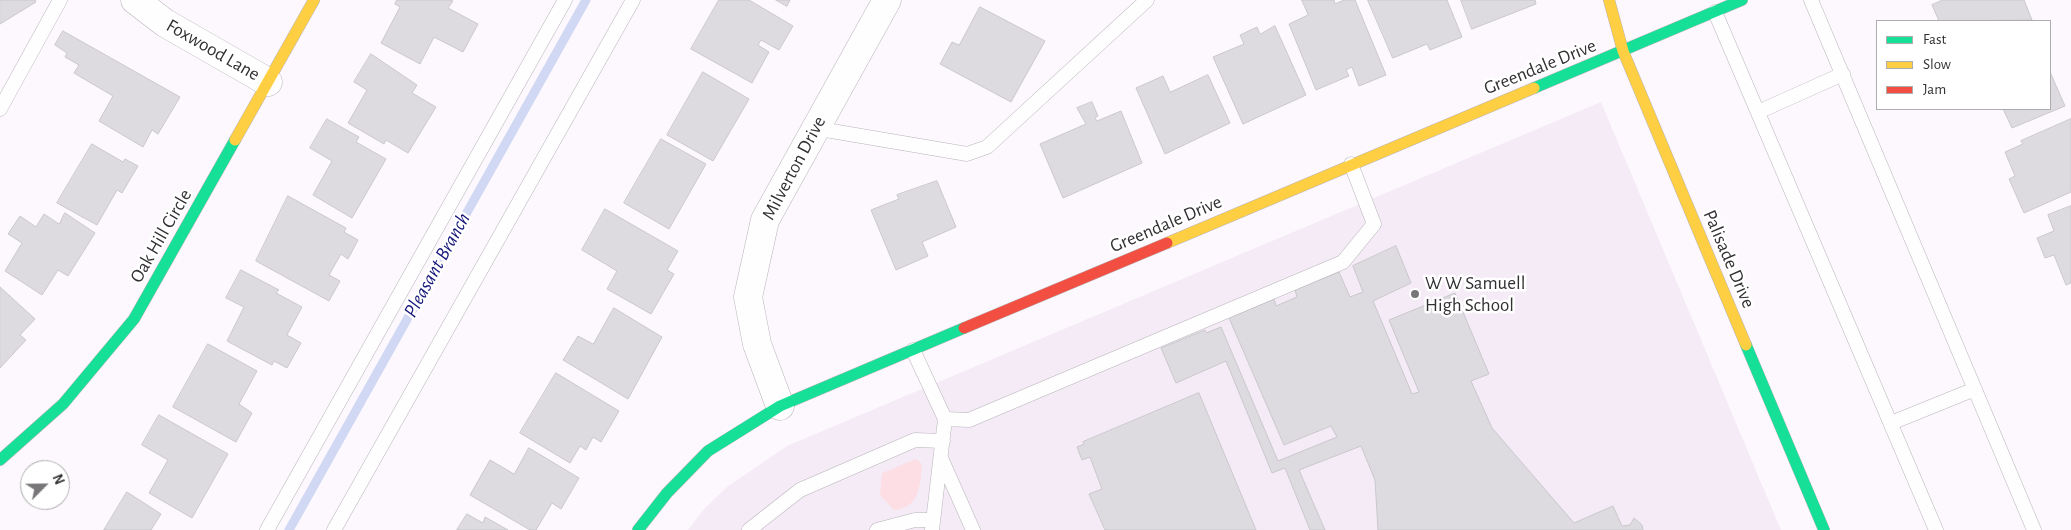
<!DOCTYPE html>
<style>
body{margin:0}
#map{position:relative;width:2071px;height:530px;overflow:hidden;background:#fcf8fd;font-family:"Alegreya Sans",sans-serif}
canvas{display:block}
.legend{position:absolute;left:1876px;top:20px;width:175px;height:90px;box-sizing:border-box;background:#fff;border:1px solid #adacae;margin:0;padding:6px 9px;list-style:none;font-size:15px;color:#333034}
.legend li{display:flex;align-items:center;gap:10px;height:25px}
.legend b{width:25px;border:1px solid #adacae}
.north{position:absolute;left:20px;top:460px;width:50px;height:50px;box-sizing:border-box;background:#fff;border:1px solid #adacae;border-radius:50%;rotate:67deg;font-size:14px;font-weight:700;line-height:20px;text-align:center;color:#333034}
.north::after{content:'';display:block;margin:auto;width:18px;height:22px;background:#79767a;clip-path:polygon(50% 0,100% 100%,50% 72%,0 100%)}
</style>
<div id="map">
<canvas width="2071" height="530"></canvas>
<ul class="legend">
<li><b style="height:6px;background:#16e098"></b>Fast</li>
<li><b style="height:6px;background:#ffcf43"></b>Slow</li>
<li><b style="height:6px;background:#f24e42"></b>Jam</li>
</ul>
<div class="north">N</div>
</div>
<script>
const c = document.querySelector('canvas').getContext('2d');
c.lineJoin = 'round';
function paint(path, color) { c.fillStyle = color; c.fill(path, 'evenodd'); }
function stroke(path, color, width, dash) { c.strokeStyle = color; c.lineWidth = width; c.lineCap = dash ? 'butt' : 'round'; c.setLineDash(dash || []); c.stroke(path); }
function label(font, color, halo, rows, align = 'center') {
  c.font = font + ' "Alegreya Sans",sans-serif'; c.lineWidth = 5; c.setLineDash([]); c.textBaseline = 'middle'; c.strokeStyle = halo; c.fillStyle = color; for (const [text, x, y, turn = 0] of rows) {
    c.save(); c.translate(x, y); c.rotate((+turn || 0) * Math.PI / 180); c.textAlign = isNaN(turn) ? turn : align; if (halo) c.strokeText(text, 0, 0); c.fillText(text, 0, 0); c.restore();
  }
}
const built = new Path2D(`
 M1601,102L1781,530H688L704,509L727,487L787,446Z`);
const green = new Path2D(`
 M916,459L922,464C920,485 920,508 894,510L880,495L882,473Z`);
const stream = new Path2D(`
 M289,530L586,0`);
const building = new Path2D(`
 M0,0H35L36,2L0,24Z
 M397,0H450L453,1L448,8L478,24L463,52L434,37L420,64L381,43L400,7L395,4Z
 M719,0H749L793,26L779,50L761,40L758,45L769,52L752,83L691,49Z
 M776,0H790L787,6Z
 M1302,0H1334L1335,4L1344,0H1355L1386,75L1359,86L1352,67L1346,70L1349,76L1316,90L1289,24L1308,15Z
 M1368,0H1447L1462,37L1430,50L1427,44L1393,58Z
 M1461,0H1535L1536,4L1472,29Z
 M1943,0H2024L2032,20L1939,21L1932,5Z
 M980,7L1045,41L1011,102L940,64L952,42L959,45Z
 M1275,26L1306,95L1243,124L1213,57L1244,44L1240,35L1257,27L1260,34Z
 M63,31L180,97L158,134L152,130L143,147L99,121L113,96L74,73L79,65L65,57L67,53L55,45Z
 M371,54L417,85L412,93L436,107L408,153L386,140L384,144L348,123L367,90L354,82Z
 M703,72L749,99L713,161L667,135Z
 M2050,72L2065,106L2012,128L2003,109H2050Z
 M1208,75L1230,123L1165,154L1136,88L1163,76L1170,92Z
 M1092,102L1098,116L1095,118L1097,121L1121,111L1142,163L1063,198L1040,144L1086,124L1077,108Z
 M327,119L359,137L356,142L386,159L352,218L313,195L332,161L310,148Z
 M2071,119V192L2024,213L2009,179L2015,176L2005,152L2023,144L2021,141Z
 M661,139L706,164L669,229L624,203Z
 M92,144L123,162L125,159L138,166L122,193L117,190L97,225L57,203Z
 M937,181L956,227L922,242L928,256L896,270L871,210L899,199L897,195Z
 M288,196L346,228L344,232L358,240L348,259L341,254L329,275L340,281L329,301L256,261Z
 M2071,206V283L2066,285L2054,255L2045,258L2037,238L2054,231L2048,215Z
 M605,209L678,251L667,270L674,274L651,314L607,289L617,271L582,250Z
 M65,213L95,233L68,276L58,270L42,295L5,271L22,243L8,234L20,216L36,227L44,214L59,224Z
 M1396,246L1411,283L1373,301L1412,394L1419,392L1389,320L1455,293L1489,374L1471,381L1492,428L1574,523L1613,506L1622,526L1630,525L1634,518L1642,525L1643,530H1378L1375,480L1361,446L1299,470L1325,530H1310L1285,468L1272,473L1226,361L1176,383L1161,348L1205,330L1206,333L1221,327L1278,461L1337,437L1331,426L1284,445L1229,318L1274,299L1276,306L1297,297L1295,290L1339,272L1350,297L1363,292L1353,266Z
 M241,270L279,290L276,293L302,307L287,335L301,343L287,368L274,361L272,365L227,341L244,307L226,298Z
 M0,287L35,319L20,335L26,340L0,368Z
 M614,308L662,337L628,399L563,360L578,336L593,344Z
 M208,344L257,371L239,404L252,413L236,442L173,407Z
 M556,373L619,411L601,442L593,437L586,450L580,446L570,463L520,433Z
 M1199,393L1256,530H1105L1089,494L1102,489L1090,457L1082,460L1077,447L1084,444L1083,442Z
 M159,415L228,454L192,518L149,493L168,460L142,445Z
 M529,448L579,478L561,509L552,503L536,530H530L470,495L490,460L514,474Z
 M127,492L161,514L151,530H104Z
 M467,514L483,523L485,517L508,530H457Z`);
const lane = new Path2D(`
 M1811,0L2034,530
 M1715,12L1936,530
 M0,109L60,0
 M1758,112L1843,74
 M814,128L967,154L987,147L1147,0
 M913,350L945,419L932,530
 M945,419L969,420L1343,262L1374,224L1351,164
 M1891,423L1975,389
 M941,458L973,530
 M267,530L565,0
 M334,530L633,0
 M749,530L800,490L915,440L943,441
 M877,530L915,520H933`);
const street = new Path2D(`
 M135,0L165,23L268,82
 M780,406L757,344L748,297L765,220L887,0`);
const fast = new Path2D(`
 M1534,88L1742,0
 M1746,345L1824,530
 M0,460L63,404L134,319L235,140
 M638,530L667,493L708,451L780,406L964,328`);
const slow = new Path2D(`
 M1609,0L1623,51L1746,345
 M235,140L314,0
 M1167,243L1534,88`);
const jam = new Path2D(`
 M964,328L1167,243`);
const markers = [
 [1415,294,5,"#79767a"]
];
const streetNames = [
 ["Foxwood Lane",213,50,30],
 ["Greendale Drive",1540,67,-22],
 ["Milverton Drive",794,168,-62],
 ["Greendale Drive",1166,224,-23],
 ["Oak Hill Circle",161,236,-60],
 ["Palisade Drive",1729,259,67]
];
const poiNames = [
 ["W W Samuell",1425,283],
 ["High School",1425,305]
];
const waterNames = [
 ["Pleasant Branch",437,265,-61]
];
paint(built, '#f5ebf7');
paint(green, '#fcdee4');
stroke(stream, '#d1d8f3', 9);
paint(building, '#dedbe0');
stroke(building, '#c9c8cc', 1);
stroke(lane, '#b7b4b8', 15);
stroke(street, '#b7b4b8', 29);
stroke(fast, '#b7b4b8', 12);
stroke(slow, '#b7b4b8', 12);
stroke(jam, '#b7b4b8', 12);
stroke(lane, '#fffeff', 14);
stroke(street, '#fffeff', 28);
stroke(fast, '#16e098', 11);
stroke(slow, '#ffcf43', 11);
stroke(jam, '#f24e42', 11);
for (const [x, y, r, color] of markers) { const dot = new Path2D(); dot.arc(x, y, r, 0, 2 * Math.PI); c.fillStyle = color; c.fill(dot); stroke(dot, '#fff', 2); }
label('19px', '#333034', '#fff', streetNames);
label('19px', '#333034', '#fff', poiNames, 'left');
label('italic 20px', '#15177a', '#fff', waterNames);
</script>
